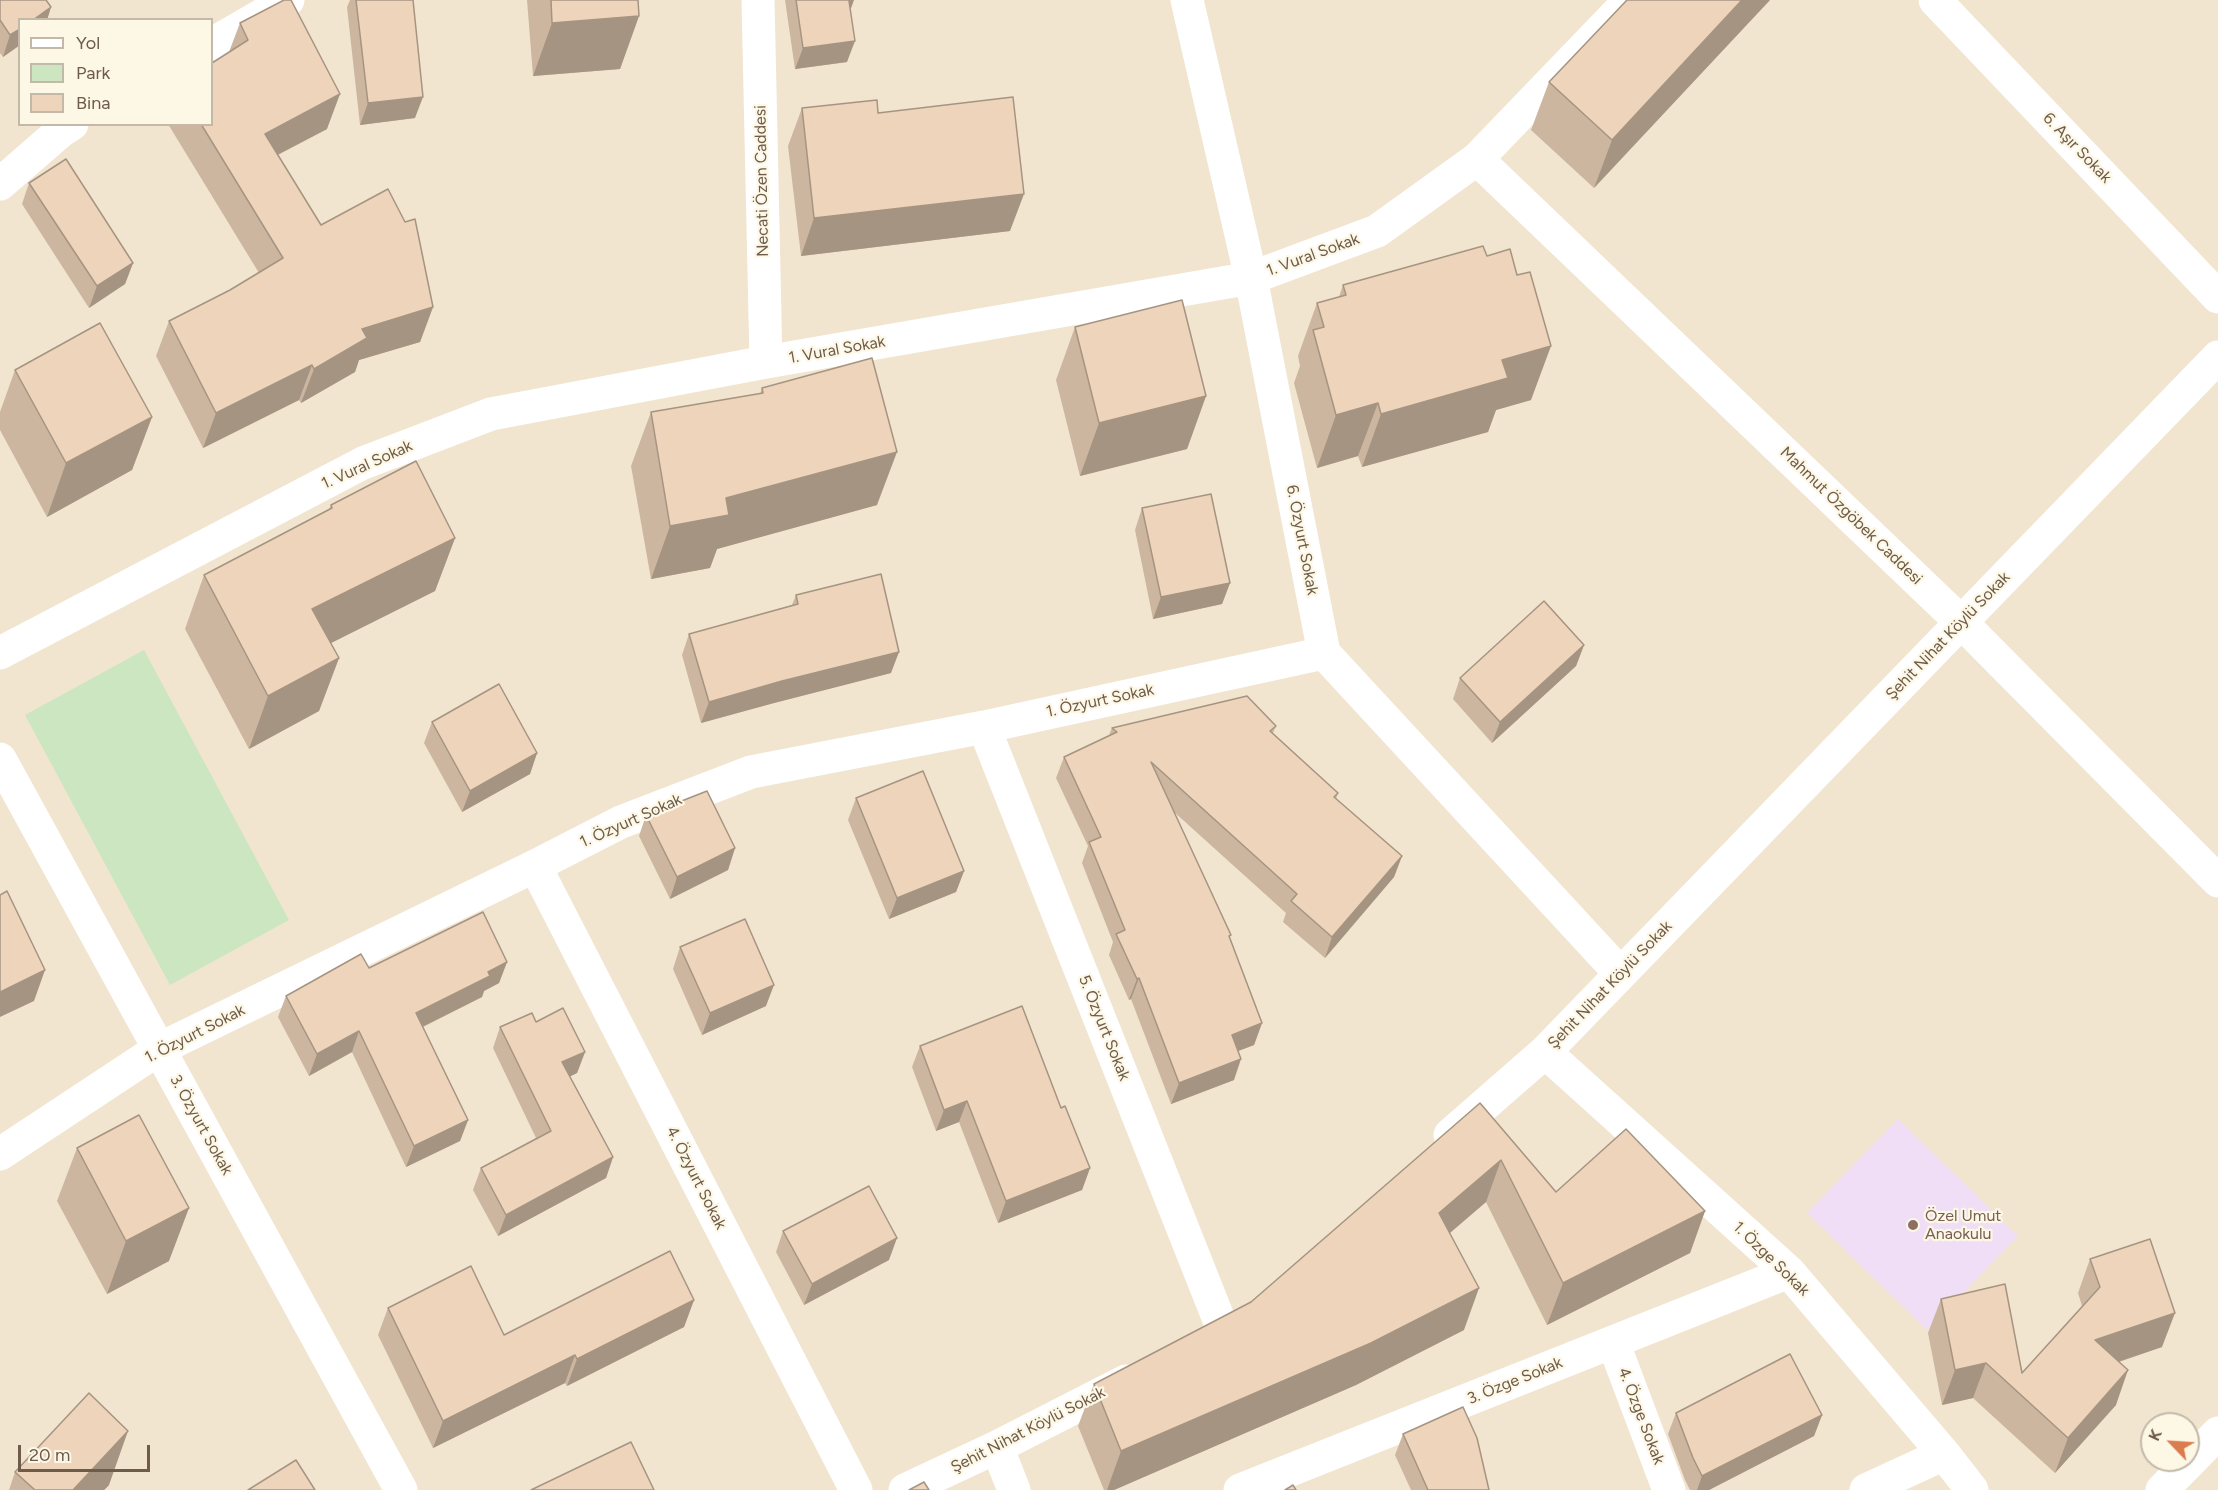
<!DOCTYPE html>
<meta charset="utf-8">
<style>
body{margin:0}
#map{position:relative;width:2218px;height:1490px;overflow:hidden;background:#faf3e0;font-family:Figtree,sans-serif}
canvas{display:block}
.legend{position:absolute;left:18px;top:18px;width:195px;height:108px;box-sizing:border-box;background:#fdf7e6;border:2px solid #c4b9a8;margin:0;padding:8px 10px;list-style:none;font-size:18px;color:#6e5b4a}
.legend li{display:flex;align-items:center;gap:12px;height:30px}
.legend b{width:30px;border:2px solid #c4b9a8}
.north{position:absolute;left:2140px;top:1412px;width:60px;height:60px;box-sizing:border-box;background:#fdf7e6;border:2px solid #c4b9a8;border-radius:50%;rotate:295deg;font-size:16px;font-weight:700;line-height:24px;text-align:center;color:#6e5b4a}
.north::after{content:'';display:block;margin:auto;width:21px;height:27px;background:#db7c4e;clip-path:polygon(50% 0,100% 100%,50% 72%,0 100%)}
.scale{position:absolute;left:18px;top:1445px;width:132px;height:27px;box-sizing:border-box;border:3px solid #6e5b4a;border-top:0;padding-left:8px;font-size:18px;line-height:21px;white-space:nowrap;color:#6e5b4a;-webkit-text-stroke:4px #fdf7e6;paint-order:stroke}
</style>
<div id="map">
<canvas width="2218" height="1490"></canvas>
<ul class="legend">
<li><b style="height:8px;background:#fff"></b>Yol</li>
<li><b style="height:16px;background:#cce6c1"></b>Park</li>
<li><b style="height:16px;background:#edd4ba"></b>Bina</li>
</ul>
<div class="north">K</div>
<div class="scale">20 m</div>
</div>
<script>
const c = document.querySelector('canvas').getContext('2d');
c.lineJoin = 'round';
function paint(path, color) { c.fillStyle = color; c.fill(path, 'evenodd'); }
function stroke(path, color, width, dash) { c.strokeStyle = color; c.lineWidth = width; c.lineCap = dash ? 'butt' : 'round'; c.setLineDash(dash || []); c.stroke(path); }
function label(font, color, halo, rows, align = 'center') {
  c.font = font + ' Figtree,sans-serif'; c.lineWidth = 4.5; c.setLineDash([]); c.textBaseline = 'middle'; c.strokeStyle = halo; c.fillStyle = color; for (const [text, x, y, turn = 0] of rows) {
    c.save(); c.translate(x, y); c.rotate((+turn || 0) * Math.PI / 180); c.textAlign = isNaN(turn) ? turn : align; if (halo) c.strokeText(text, 0, 0); c.fillText(text, 0, 0); c.restore();
  }
}
const residential = new Path2D(`
 M0,0H2218V1490H0ZM20,20H212V124H20ZM2152,1424H2188V1460H2152Z`);
const education = new Path2D(`
 M1898,1119L2018,1236L1927,1330L1807,1213Z`);
const green = new Path2D(`
 M144,650L289,920L170,985L25,715Z`);
const street = new Path2D(`
 M1187,0L1251,278L1324,653L1620,973
 M1935,0L2218,297
 M212,44L288,0
 M1477,159L1962,623L2218,881
 M0,184L61,131L72,124
 M0,653L363,463L491,414L766,362L1251,278L1377,231L1477,159L1630,0
 M984,727L1223,1330
 M0,759L401,1490
 M535,866L856,1490
 M1545,1052L1789,1272L1944,1454L1972,1490
 M1450,1135L1545,1052L2218,357
 M0,1154L159,1049L535,866L621,822L751,772L984,727L1324,653
 M1613,1342L1669,1490
 M997,1447L1014,1490
 M905,1490L997,1447L1126,1381
 M1240,1490L1789,1272
 M1866,1490L1944,1454
 M2162,1490L2218,1433`);
const secondary = new Path2D(`
 M758,0L766,362`);
const wall = new Path2D(`
 M0,0L51,7L47,20H20V45L3,57L0,53Z
 M350,0H413L415,118L360,125L347,7Z
 M527,0H638L639,16L620,69L533,76Z
 M785,0H853L850,10L847,62L795,69Z
 M1770,0L1594,188L1531,130L1549,82Z
 M240,23L327,129L278,155L321,225L433,307L420,342L359,360L355,372L301,403L299,400L203,448L156,356L169,321L230,290L259,273L168,124H212L229,52Z
 M802,108L1010,231L801,256L788,146Z
 M29,183L133,263L125,284L89,308L22,204Z
 M1343,285L1531,400L1496,410L1488,432L1362,467L1358,456L1317,468L1294,383L1300,366L1298,356L1317,303L1339,297Z
 M1075,327L1206,396L1187,449L1080,476L1056,380Z
 M15,370L152,417L132,470L47,517L0,430V412Z
 M762,388L877,505L717,549L710,568L651,579L631,466L651,412L760,394Z
 M331,505L455,538L435,591L331,643L339,658L319,711L249,749L185,629L204,575L329,509Z
 M1142,508L1230,583L1222,604L1153,619L1135,530Z
 M796,595L891,673L774,703L701,723L682,655L689,634L792,605Z
 M1584,645L1576,666L1492,743L1453,699L1460,678Z
 M432,722L537,753L530,774L462,812L424,743Z
 M1276,726L1273,733L1338,793L1336,799L1402,856L1394,877L1325,958L1283,922L1286,913L1173,811L1230,938L1262,1023L1254,1045L1238,1051L1234,1080L1171,1104L1131,999L1129,1000L1109,955L1113,942L1082,863L1088,846L1056,778L1064,757L1109,735L1112,728Z
 M856,798L964,871L956,892L889,919L848,820Z
 M646,815L735,848L728,870L670,899L639,836Z
 M680,947L766,1006L702,1035L673,969Z
 M507,962L499,983L484,991L482,997L423,1027L468,1120L460,1141L406,1167L352,1052L309,1076L278,1017L286,996L369,968Z
 M500,1027L585,1052L577,1073L570,1076L613,1157L606,1178L498,1236L473,1190L481,1168L536,1138L493,1048Z
 M920,1046L1061,1108L1090,1168L1082,1190L998,1223L959,1122L936,1131L912,1067Z
 M1480,1103L1556,1192L1705,1211L1690,1253L1547,1325L1486,1202L1450,1233L1464,1330L1356,1385L1114,1490H1104L1078,1426L1094,1384L1251,1302Z
 M77,1148L169,1261L107,1294L57,1201Z
 M783,1231L889,1260L804,1305L776,1252Z
 M2090,1259L2162,1347L2119,1362L2116,1405L2055,1473L1973,1398L1942,1405L1928,1333L1941,1299L2022,1373L2082,1306L2078,1293Z
 M694,1300L684,1327L567,1386L565,1383L433,1448L378,1335L388,1308L504,1335Z
 M1676,1413L1822,1415L1814,1436L1709,1490H1690L1685,1480L1668,1434Z
 M1403,1434L1489,1490H1411L1395,1455Z
 M15,1472L109,1485L104,1490H9Z`);
const shadedWall = new Path2D(`
 M854,0L846,22L849,1Z
 M1742,0H1770L1594,188L1612,140Z
 M51,7L47,20H33Z
 M639,16L620,69L533,76L552,23Z
 M20,29V45L3,57L10,35Z
 M855,41L847,62L795,69L803,48Z
 M340,94L327,129L252,168L265,134Z
 M423,97L415,118L360,125L368,103Z
 M1024,194L1010,231L801,256L814,218Z
 M133,263L125,284L89,308L97,286Z
 M433,307L420,342L359,360L355,372L301,403L314,369L362,329Z
 M1551,346L1531,400L1496,410L1488,432L1362,467L1381,414L1502,360Z
 M312,365L299,400L203,448L216,413Z
 M1206,396L1187,449L1080,476L1099,423Z
 M1378,403L1358,456L1317,468L1336,415Z
 M152,417L132,470L47,517L66,463Z
 M897,452L877,505L717,549L710,568L651,579L670,526L726,498Z
 M455,538L435,591L293,662L312,609Z
 M1230,583L1222,604L1153,619L1161,597Z
 M1584,645L1576,666L1492,743L1500,722Z
 M899,652L891,673L774,703L701,723L709,702L782,681Z
 M339,658L319,711L249,749L268,696Z
 M537,753L530,774L462,812L470,791Z
 M735,848L728,870L670,899L677,877Z
 M1402,856L1394,877L1325,958L1332,937Z
 M964,871L956,892L889,919L897,898Z
 M507,962L499,983L484,991L482,997L408,1034L416,1013L488,972Z
 M45,970L34,1001L0,1017V992Z
 M1139,978L1131,999L1129,1000L1137,979Z
 M774,985L766,1006L702,1035L710,1013Z
 M1262,1023L1254,1045L1225,1056L1232,1035Z
 M359,1031L352,1052L309,1076L317,1054Z
 M585,1052L577,1073L555,1084L562,1062Z
 M1241,1059L1234,1080L1171,1104L1179,1083Z
 M967,1101L959,1122L936,1131L944,1110Z
 M468,1120L460,1141L406,1167L414,1146Z
 M613,1157L606,1178L498,1236L506,1215Z
 M1501,1160L1486,1202L1424,1255L1439,1213Z
 M1090,1168L1082,1190L998,1223L1006,1201Z
 M189,1208L169,1261L107,1294L126,1241Z
 M1705,1211L1690,1253L1547,1325L1563,1283Z
 M897,1238L889,1260L804,1305L812,1284Z
 M1479,1288L1464,1330L1356,1385L1114,1490H1107L1121,1451Z
 M694,1300L684,1327L567,1386L577,1359Z
 M2175,1313L2162,1347L2082,1374L2095,1340Z
 M575,1355L565,1383L433,1448L443,1421Z
 M1986,1363L1973,1398L1942,1405L1955,1370Z
 M2128,1370L2116,1405L2055,1473L2068,1438Z
 M1822,1415L1814,1436L1709,1490H1697L1702,1476Z
 M128,1431L109,1485L104,1490H73Z`);
const building = new Path2D(`
 M0,0H46L51,7L33,20H20V29L10,35L0,20Z
 M284,0H291L340,94L265,134L321,225L388,189L405,222L415,219L433,307L362,329L367,338L314,369L312,365L216,413L169,321L230,290L283,258L201,124H212V63L248,40L240,23Z
 M356,0H413L423,97L368,103Z
 M551,0H638L639,16L552,23Z
 M796,0H853L849,1L855,41L803,48Z
 M1627,0H1742L1612,140L1549,82Z
 M1013,97L1024,194L814,218L802,108L877,100L878,113Z
 M66,159L133,263L97,286L29,183Z
 M1483,246L1487,256L1510,249L1517,275L1530,272L1551,346L1502,360L1508,378L1381,414L1378,403L1336,415L1313,330L1324,327L1317,303L1346,295L1343,285Z
 M1182,300L1206,396L1099,423L1075,327Z
 M100,323L152,417L66,463L15,370Z
 M872,358L897,452L726,498L729,515L670,526L651,412L763,393L762,388Z
 M416,461L455,538L312,609L339,658L268,696L204,575L332,508L331,505Z
 M1211,494L1230,583L1161,597L1142,508Z
 M881,574L899,652L782,681L709,702L689,634L798,604L796,595Z
 M1544,601L1584,645L1500,722L1460,678Z
 M499,684L537,753L470,791L432,722Z
 M1247,696L1276,726L1270,731L1338,793L1334,797L1402,856L1332,937L1291,901L1297,894L1151,762L1231,935L1229,936L1262,1023L1232,1035L1241,1059L1179,1083L1139,978L1137,979L1116,934L1125,930L1089,842L1101,837L1064,757L1117,732L1112,728Z
 M923,771L964,871L897,898L856,798Z
 M707,791L735,848L677,877L646,815Z
 M7,891L45,970L0,992V895Z
 M483,912L507,962L488,972L490,976L416,1013L468,1120L414,1146L359,1031L317,1054L286,996L361,954L369,968Z
 M745,919L774,985L710,1013L680,947Z
 M1022,1006L1061,1108L1065,1106L1090,1168L1006,1201L967,1101L944,1110L920,1046Z
 M563,1008L585,1052L562,1062L613,1157L506,1215L481,1168L551,1131L500,1027L532,1013L536,1022Z
 M1480,1103L1556,1192L1626,1129L1705,1211L1563,1283L1501,1160L1439,1213L1479,1288L1371,1343L1121,1451L1094,1384L1251,1302Z
 M139,1115L189,1208L126,1241L77,1148Z
 M869,1186L897,1238L812,1284L783,1231Z
 M2150,1239L2175,1313L2095,1340L2128,1370L2068,1438L1986,1363L1955,1370L1941,1299L2005,1284L2022,1373L2100,1287L2090,1259Z
 M670,1251L694,1300L577,1359L575,1355L443,1421L388,1308L471,1266L504,1335Z
 M1790,1354L1822,1415L1702,1476L1693,1458L1676,1413Z
 M89,1393L128,1431L73,1490H35L15,1472Z
 M1463,1407L1477,1438L1489,1490H1428L1403,1434Z
 M631,1442L654,1490H531Z
 M296,1460L315,1490H248Z
 M924,1482L929,1490H909Z
 M1293,1485L1296,1490H1285Z`);
const markers = [
 [1913,1225,6,"#8d6e63"]
];
const streetNames = [
 ["6. Aşır Sokak",2077,148,46],
 ["Necati Özen Caddesi",762,181,-91],
 ["1. Vural Sokak",1313,255,-20],
 ["1. Vural Sokak",837,350,-10],
 ["1. Vural Sokak",367,465,-24],
 ["Mahmut Özgöbek Caddesi",1851,516,44],
 ["6. Özyurt Sokak",1302,540,79],
 ["Şehit Nihat Köylü Sokak",1948,636,-46],
 ["1. Özyurt Sokak",1100,701,-12],
 ["1. Özyurt Sokak",631,821,-24],
 ["Şehit Nihat Köylü Sokak",1610,985,-46],
 ["5. Özyurt Sokak",1104,1028,68],
 ["1. Özyurt Sokak",195,1034,-27],
 ["3. Özyurt Sokak",201,1125,61],
 ["4. Özyurt Sokak",696,1178,63],
 ["1. Özge Sokak",1771,1259,44],
 ["3. Özge Sokak",1515,1381,-22],
 ["4. Özge Sokak",1641,1416,69],
 ["Şehit Nihat Köylü Sokak",1028,1430,-27]
];
const educationNames = [
 ["Özel Umut",1925,1216],
 ["Anaokulu",1925,1234]
];
paint(residential, '#f1e5d0');
paint(education, '#efdef6');
paint(green, '#cce6c1');
stroke(street, '#fff', 33);
stroke(secondary, '#fff', 33);
paint(wall, '#ccb6a0');
paint(shadedWall, '#a69482');
paint(building, '#edd4ba');
stroke(building, '#a69482', 1.5);
for (const [x, y, r, color] of markers) { const dot = new Path2D(); dot.arc(x, y, r, 0, 2 * Math.PI); c.fillStyle = color; c.fill(dot); stroke(dot, '#fdf7e6', 2); }
label('16px', '#6e5b4a', '#fdf7e6', streetNames);
label('16px', '#785e54', '#fdf7e6', educationNames, 'left');
</script>
